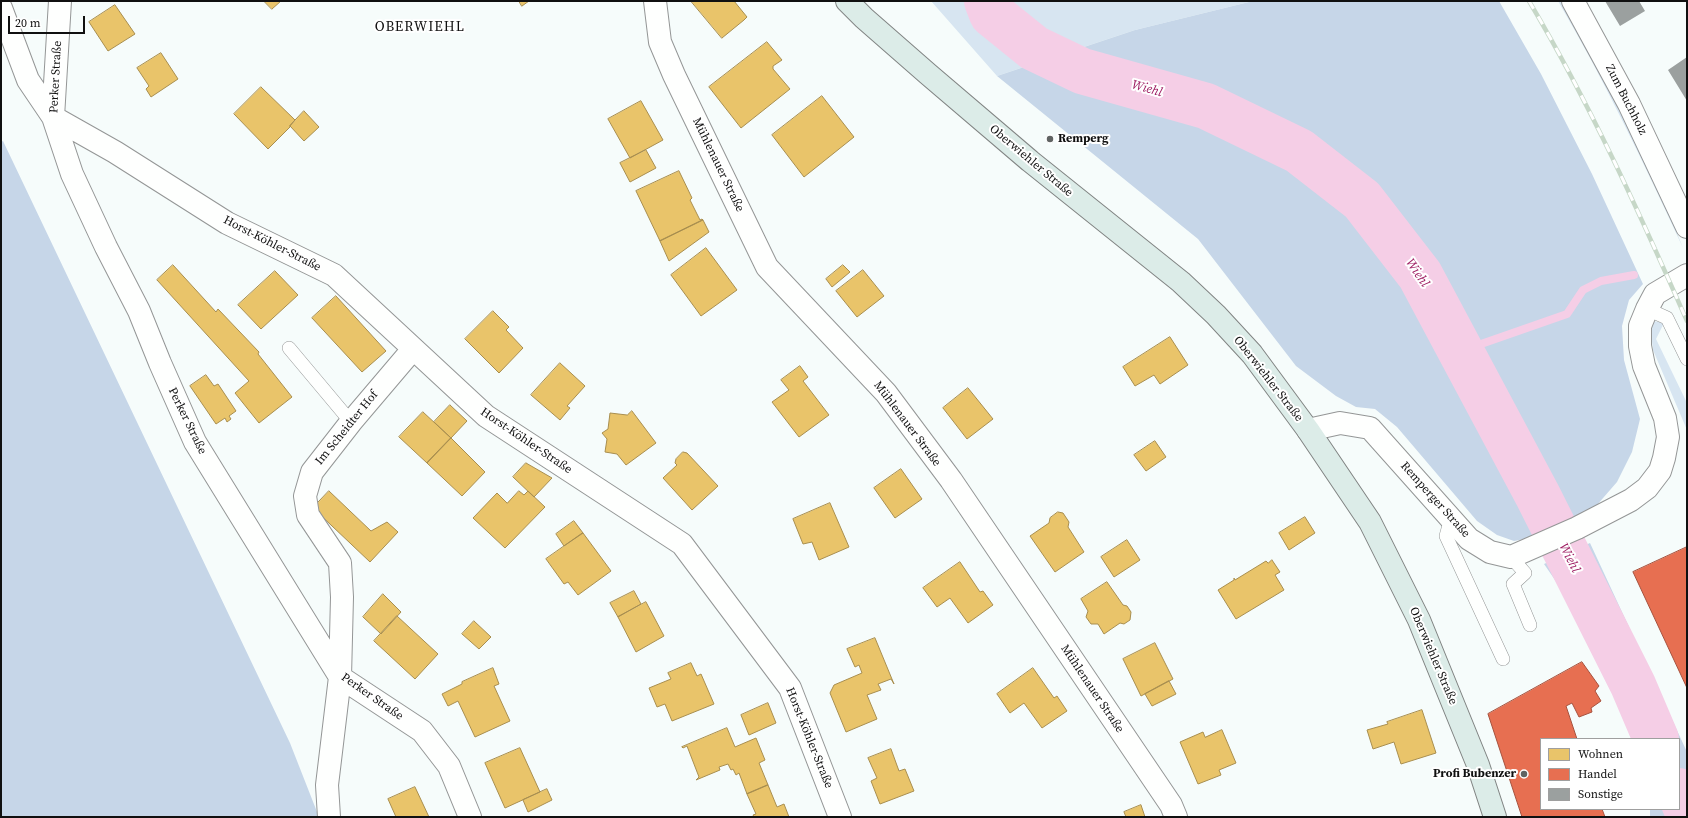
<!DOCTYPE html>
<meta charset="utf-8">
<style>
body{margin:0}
#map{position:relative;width:1688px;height:818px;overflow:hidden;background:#f6fcfb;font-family:"Source Serif 4",serif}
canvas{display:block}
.frame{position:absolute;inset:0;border:2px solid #101010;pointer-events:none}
.legend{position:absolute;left:1540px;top:738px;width:140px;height:72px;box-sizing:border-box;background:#fff;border:1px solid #9f9f9f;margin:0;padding:5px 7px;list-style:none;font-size:12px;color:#101010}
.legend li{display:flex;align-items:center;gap:8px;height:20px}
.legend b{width:20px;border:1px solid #9f9f9f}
.scale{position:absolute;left:8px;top:16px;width:77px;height:18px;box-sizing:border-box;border:2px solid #101010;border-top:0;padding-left:5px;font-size:12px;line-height:14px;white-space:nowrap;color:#101010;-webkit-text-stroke:3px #fff;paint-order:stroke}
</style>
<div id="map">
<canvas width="1688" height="818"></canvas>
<div class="frame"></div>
<ul class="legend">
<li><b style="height:11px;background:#e9c46a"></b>Wohnen</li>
<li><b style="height:11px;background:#e76f51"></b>Handel</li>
<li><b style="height:11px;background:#9ba09f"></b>Sonstige</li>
</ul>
<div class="scale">20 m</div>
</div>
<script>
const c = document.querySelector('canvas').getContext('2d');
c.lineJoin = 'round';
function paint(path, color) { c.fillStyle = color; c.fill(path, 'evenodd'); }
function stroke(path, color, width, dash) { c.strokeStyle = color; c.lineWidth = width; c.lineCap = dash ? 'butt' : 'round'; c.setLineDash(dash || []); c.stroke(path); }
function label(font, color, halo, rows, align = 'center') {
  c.font = font + ' "Source Serif 4",serif'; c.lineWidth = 4; c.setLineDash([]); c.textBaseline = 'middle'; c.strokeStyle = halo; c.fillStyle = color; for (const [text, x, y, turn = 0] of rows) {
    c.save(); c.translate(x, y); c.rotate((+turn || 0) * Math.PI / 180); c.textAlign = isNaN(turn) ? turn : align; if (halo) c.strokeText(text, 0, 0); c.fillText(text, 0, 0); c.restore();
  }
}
const green = new Path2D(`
 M931,1H1253L1135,30L997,76Z
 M1558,1H1566L1640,141L1683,248C1644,164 1605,81 1558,1Z
 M1653,321L1664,323L1656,339L1687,403V430L1653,350L1651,333Z`);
const forest = new Path2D(`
 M1253,1H1499L1541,74L1592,174L1643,284L1629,300L1622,326L1624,360L1640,419L1632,452L1617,482L1597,505L1535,537L1514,541L1497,535L1477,521L1397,427L1375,409L1356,407L1336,396L1296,366L1198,239L997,76L1135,30Z
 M3,141L290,743L319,817H1V142Z
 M1590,543L1687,752V817H1650V809H1679V739H1634L1621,695L1595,638L1544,564Z`);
const homes = new Path2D(`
 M264,1H281L272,9Z
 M519,1H529L522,6Z
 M691,1H734L747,17L744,20L722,38Z
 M115,5L135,34L108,51L89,22Z
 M767,42L782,60L773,66V69L790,89L741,128L709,87Z
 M161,53L178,79L151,97L146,89L149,86L137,68Z
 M261,87L295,120L290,126V127L268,149L234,114Z
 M822,96L854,137L804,177L772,135Z
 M641,101L663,140L630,158L608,119Z
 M304,111L319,127L304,141L290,126Z
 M646,150L656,168L630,182L620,163Z
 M679,171L692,198L690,200L700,220L702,219L703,220L660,241L636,191Z
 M703,220L709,232L669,261L660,241Z
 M706,248L737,290L701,316L671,275Z
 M173,265L216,312L218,309L259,352L258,354L292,397L259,423L235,393L249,381L157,280Z
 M843,265L850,272L832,287L826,279Z
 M863,270L884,296L857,317L836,291Z
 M275,271L298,295L261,329L238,305Z
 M336,296L386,351L362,372L312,318Z
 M493,311L509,327L506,330L523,348L499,373L465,339Z
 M1170,337L1188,365L1160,384L1154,375L1135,386L1123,367Z
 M560,363L585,386L567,406L570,408L560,420L531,395Z
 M800,366L808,377L803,381L829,415L799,437L772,402L789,390L781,380Z
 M206,375L214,386L218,384L236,411L229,416L231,419L227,422L225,418L216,424L190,386Z
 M968,388L993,419L967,439L943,408Z
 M450,405L467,421L451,438L434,422Z
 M632,411L656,443L626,465L617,454L605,452L607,439L602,433L608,429L610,413L627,415Z
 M423,412L451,438L427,463L399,437Z
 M451,438L485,472L462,496L427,463Z
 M1155,441L1166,457L1146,471L1134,455Z
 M683,452L687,453L718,486L692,510L663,478L677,465L675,463L676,459Z
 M526,463L552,478L534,497L513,477Z
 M901,469L922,499L895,518L874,488Z
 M329,491L371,531L387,522L398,532L370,562L313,508Z
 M519,491L524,495L528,491L545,507L505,548L473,518L497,493L507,503Z
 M830,503L849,547L819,560L812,542L803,544L793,519Z
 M1058,512L1063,513L1069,522L1068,527L1084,552L1055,572L1030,536L1049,523L1050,518Z
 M1305,517L1315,533L1289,550L1279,533Z
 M574,521L583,533L564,546L556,534Z
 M583,533L611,571L578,595L568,582L564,584L546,559Z
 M1127,540L1140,560L1114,577L1101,557Z
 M1272,560L1280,572L1275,575L1284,590L1236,619L1218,590L1234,580V578L1235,580L1266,561L1268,563Z
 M960,562L980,592L983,591L993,605L968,623L950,598L937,607L923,588Z
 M1107,582L1123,605L1127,606L1131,612L1130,620L1124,624L1120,623L1104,634L1098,624H1091L1086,617L1088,611L1081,599Z
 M634,591L641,604L618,617L610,603Z
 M383,594L401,612L381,634L363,617Z
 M646,602L664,636L636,652L618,617Z
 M397,616L438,654L415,679L374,641Z
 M474,621L491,637L479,649L462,634Z
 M875,638L894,684L891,679L878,684L881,690L867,695L877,719L846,732L830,693L834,685L862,673L859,665L855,667L847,649Z
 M1155,643L1173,679L1141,696L1123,659Z
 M691,663L697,676L701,674L714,704L672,721L665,704L657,707L649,688L671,679L668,673Z
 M493,668L499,684L494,686L510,721L475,737L458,701L448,706L442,694L462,684V682Z
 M1033,668L1054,698L1057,696L1067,711L1042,728L1024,703L1010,713L997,694Z
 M1169,681L1176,694L1152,706L1145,694Z
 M768,703L776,723L749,735L741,715Z
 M1422,710L1436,753L1401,764L1394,742L1373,749L1367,730L1388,724L1387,722Z
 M727,728L735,747L756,738L765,760L759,763L768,785L747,794L739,773L736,775L733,769L731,770L728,764L719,767L720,770L696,780L699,777L687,746L683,748L682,747Z
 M1222,730L1236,763L1219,770L1221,775L1198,784L1180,742L1203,732L1205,737Z
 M520,748L540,792L505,808L485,763Z
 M891,749L899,771L905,769L914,791L880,804L871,781L877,778L868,758Z
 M768,785L777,807L784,804L789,817H754L753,815L756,814L747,794Z
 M415,787L429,817H396L388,799Z
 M547,789L552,800L528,812L523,800Z
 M1141,805L1145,817H1126L1124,812Z`);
const shops = new Path2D(`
 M1687,547V688L1633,572Z
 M1582,662L1599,686L1595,691L1601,701L1591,708L1592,712L1579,717L1572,703L1566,706L1577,739H1541V809H1602L1605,817H1522L1488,714Z`);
const stream = new Path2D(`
 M1461,351L1567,314L1583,290L1601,281L1634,275`);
const river = new Path2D(`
 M987,1L992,14L1034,48L1082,71L1206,106L1299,151L1362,200L1420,275L1538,496L1633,685L1656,739
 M1679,791L1687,810`);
const building = new Path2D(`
 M1605,1H1639L1645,11L1620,26Z
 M1687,57V101L1668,70Z`);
const service = new Path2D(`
 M1647,309L1667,318L1687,359
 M289,348L351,422
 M1451,518L1446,536L1503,659
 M1511,557L1525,573L1513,584L1530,625`);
const minor = new Path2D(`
 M60,1L53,117L72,174L106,247L139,311L160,363L195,442L340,677L422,731L449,766L470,817
 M655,1L660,42L674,75L767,267L886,393L951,480L1171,805L1176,817
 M1573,1L1629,104L1687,227
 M1,8L28,80L53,117L115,152L227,223L334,275L486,416L682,544L790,688L840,817
 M1308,430L1340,423L1370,428L1469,539L1490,552L1511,557L1577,528L1631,500L1647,488L1660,471L1664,458L1668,437L1665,418L1644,366L1640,346V326L1647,309L1655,294L1687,275
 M329,817L327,785L340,677L342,597L340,563L308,515L305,496L312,472L351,422L413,349`);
const primary = new Path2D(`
 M847,1L864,18L928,74L1030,161L1181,282L1216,315L1252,354L1308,430L1370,522L1419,620L1478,765L1495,817`);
const rail = new Path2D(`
 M1529,1C1590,104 1639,212 1687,321`);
const markers = [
 [1050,139,4,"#606362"],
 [1524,774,4,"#606362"]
];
const streetNames = [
 ["Perker Straße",56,77,-87],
 ["Zum Buchholz",1626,100,63],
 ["Oberwiehler Straße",1031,161,40],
 ["Mühlenauer Straße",718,165,64],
 ["Horst-Köhler-Straße",272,244,27],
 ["Oberwiehler Straße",1268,379,52],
 ["Perker Straße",187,421,64],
 ["Mühlenauer Straße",907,424,53],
 ["Im Scheidter Hof",347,428,-51],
 ["Horst-Köhler-Straße",526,441,34],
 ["Remperger Straße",1435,500,48],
 ["Oberwiehler Straße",1433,656,67],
 ["Mühlenauer Straße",1092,689,56],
 ["Perker Straße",372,697,35],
 ["Horst-Köhler-Straße",809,738,68]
];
const poiNames = [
 ["Remperg",1058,139],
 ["Profi Bubenzer",1516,774,"right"]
];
const waterNames = [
 ["Wiehl",1147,89,16],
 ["Wiehl",1417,273,56],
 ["Wiehl",1569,558,63]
];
const quarterNames = [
 ["OBERWIEHL",420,27]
];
paint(green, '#d7e5f1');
paint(forest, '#c6d6e8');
paint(homes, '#e9c46a');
stroke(homes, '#a88e4f', 1);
paint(shops, '#e76f51');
stroke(shops, '#a6523e', 1);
stroke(stream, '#f5cee6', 8);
stroke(river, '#f5cee6', 46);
paint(building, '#9ba09f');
stroke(service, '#949696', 14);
stroke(minor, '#949696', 24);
stroke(primary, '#818483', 24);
stroke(service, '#fefffe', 13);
stroke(minor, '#fefffe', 22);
stroke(primary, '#dcece8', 22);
stroke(rail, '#c6d7c7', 4.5);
stroke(rail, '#fff', 3, [9]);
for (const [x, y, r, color] of markers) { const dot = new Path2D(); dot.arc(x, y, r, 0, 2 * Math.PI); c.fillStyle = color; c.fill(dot); stroke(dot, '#fff', 1.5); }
label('12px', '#101010', '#fff', streetNames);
label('bold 12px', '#101010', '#fff', poiNames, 'left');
label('italic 13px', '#9e1e63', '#fff', waterNames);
c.letterSpacing = '1px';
label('14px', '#101010', '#fff', quarterNames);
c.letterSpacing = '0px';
</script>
